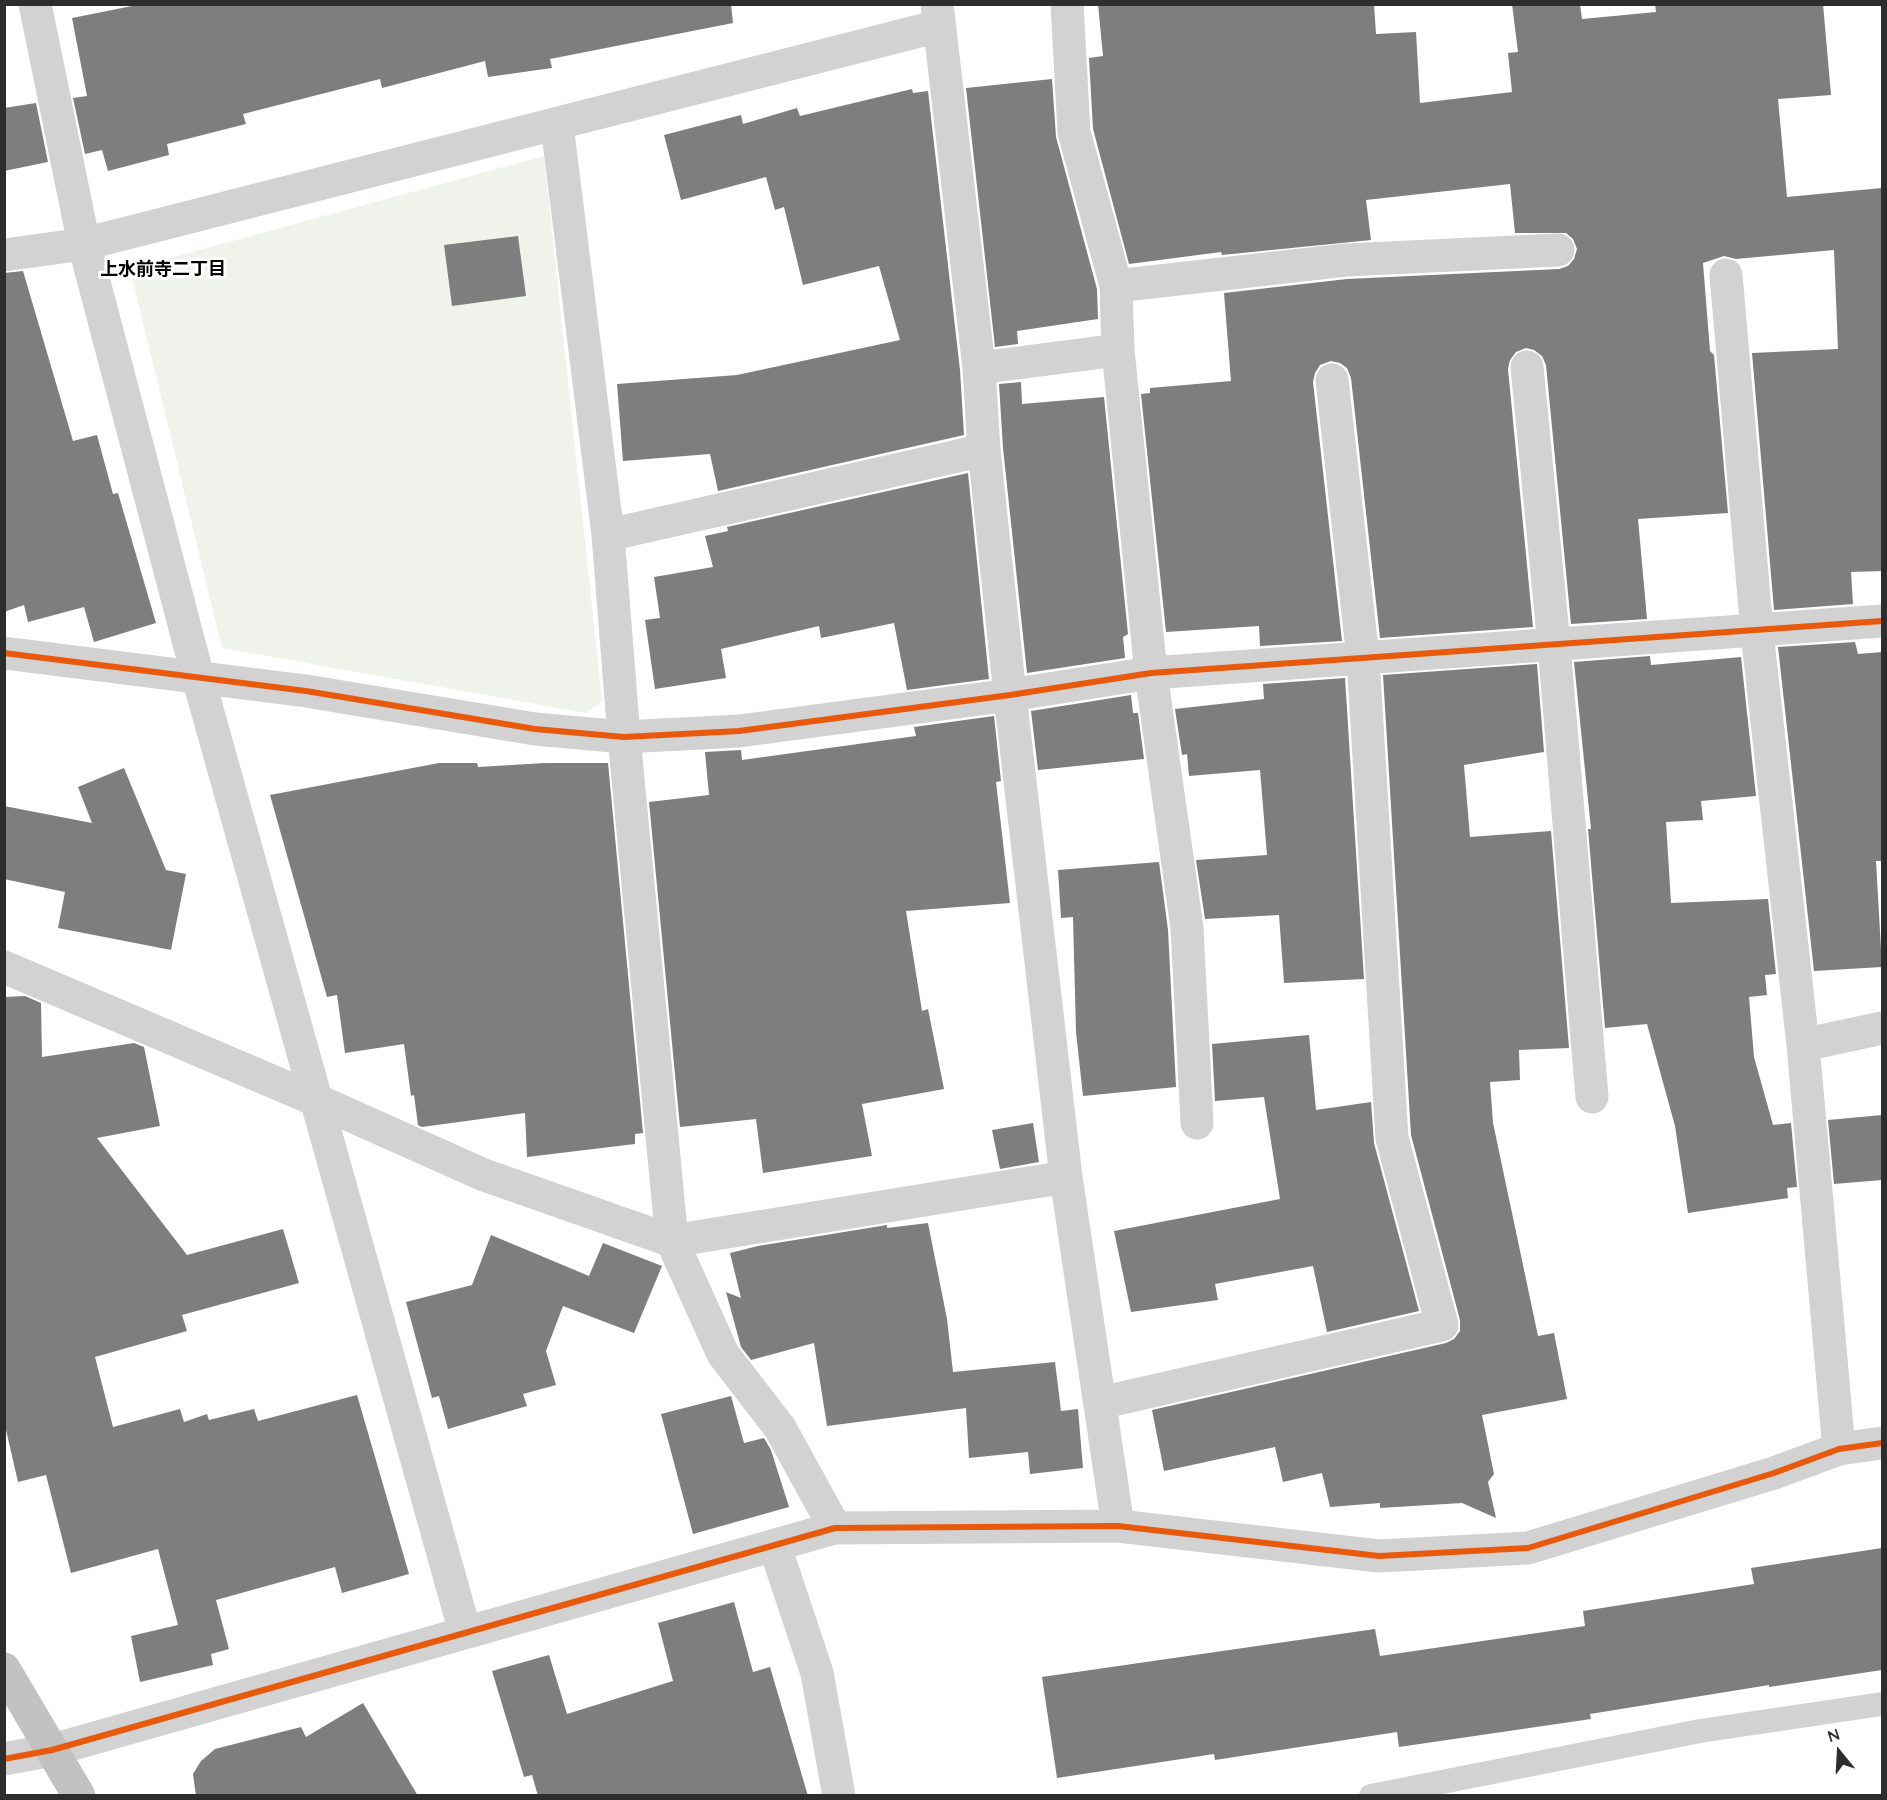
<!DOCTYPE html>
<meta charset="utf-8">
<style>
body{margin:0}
#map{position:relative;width:1887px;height:1800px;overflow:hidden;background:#fff;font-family:Quicksand,sans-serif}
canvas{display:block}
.frame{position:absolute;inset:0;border:6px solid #2d2d2d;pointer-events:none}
.north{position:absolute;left:1809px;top:1722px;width:60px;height:60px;-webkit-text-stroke:4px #fff;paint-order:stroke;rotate:342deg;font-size:16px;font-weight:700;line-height:24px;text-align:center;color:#2d2d2d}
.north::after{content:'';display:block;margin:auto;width:21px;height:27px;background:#2d2d2d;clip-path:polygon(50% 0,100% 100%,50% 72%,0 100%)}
</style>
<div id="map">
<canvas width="1887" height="1800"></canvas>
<div class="frame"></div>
<div class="north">N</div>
</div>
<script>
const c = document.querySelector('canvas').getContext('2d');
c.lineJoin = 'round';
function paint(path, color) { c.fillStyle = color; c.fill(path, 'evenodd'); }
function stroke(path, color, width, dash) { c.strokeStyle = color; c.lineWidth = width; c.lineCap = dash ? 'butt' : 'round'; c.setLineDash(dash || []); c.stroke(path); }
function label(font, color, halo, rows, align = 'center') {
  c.font = font + ' Quicksand,"Noto Sans JP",sans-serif'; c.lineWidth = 6; c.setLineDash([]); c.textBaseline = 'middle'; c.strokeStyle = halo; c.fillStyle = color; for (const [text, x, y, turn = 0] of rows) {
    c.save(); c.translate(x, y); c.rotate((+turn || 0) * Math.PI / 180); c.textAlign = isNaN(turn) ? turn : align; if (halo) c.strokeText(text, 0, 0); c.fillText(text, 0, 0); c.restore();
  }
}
const green = new Path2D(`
 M544,156L602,701L586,713L222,648L130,269Z`);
const building = new Path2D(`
 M142,4H731L733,23L550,59L552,68L488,77L485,61L382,88L380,79L243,114L246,124L167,144L169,155L108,171L102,150L85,154L73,98L87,96L72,18Z
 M1098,4H1374L1376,34L1416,32L1420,103L1512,92L1508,53L1518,52L1512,4H1580L1582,19L1656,12L1655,4H1823L1831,95L1778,99L1787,197L1882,188V571L1851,572L1853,604L1774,610L1752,353L1838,349L1834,250L1736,259L1724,256L1703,263L1710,351L1714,355L1728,513L1638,519L1647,619L1571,624L1546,365L1542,356L1534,350L1526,348L1516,352L1510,360L1508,369L1533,627L1380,638L1351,378L1347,368L1340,363L1331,361L1320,365L1315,373L1313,382L1342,641L1260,646L1259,626L1166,632L1141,394L1150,393V388L1231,381L1224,293L1347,279L1559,269L1568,266L1574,259L1577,249L1573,239L1566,233H1515L1510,184L1366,200L1371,240L1222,255L1221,252L1129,264L1093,129L1089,58L1103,56Z
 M1052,79L1056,137L1097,289L1098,319L1017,331L1018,344L995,347L966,88Z
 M912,89L913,93L928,91L960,370L964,435L718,491L710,454L623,461L617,384L737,375L900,340L879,266L803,285L784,207L775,210L766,177L681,200L664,135L741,115L743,124L797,108L800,116Z
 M36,103L48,162L4,171V108Z
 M518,236L526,296L452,306L444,245Z
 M23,271L73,441L97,435L113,494L118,493L156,623L94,642L84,607L28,622L24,605L4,612V273Z
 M1021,382L1022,404L1104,397L1128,634L1123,637L1125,658L1027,673L1003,448L999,384Z
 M968,473L989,679L907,690L894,623L821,638L819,626L721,649L726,678L655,689L645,620L660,618L654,577L713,567L705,536L728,531L727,527Z
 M1855,642L1858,654L1882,652V861H1876L1882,967L1814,971L1778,647Z
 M1650,656L1651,665L1741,657L1756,796L1701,801L1703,820L1666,822L1671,903L1768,899L1776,974L1765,975L1767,995L1749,997L1754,1057L1773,1125L1791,1123L1797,1187L1787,1188L1788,1198L1688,1213L1675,1126L1647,1024L1605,1028L1588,829H1591L1574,662Z
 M1537,664L1544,752L1464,765L1470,837L1551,831L1569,1048L1519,1050L1520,1080L1490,1082L1493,1123L1538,1336L1554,1333L1567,1399L1482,1415L1494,1474L1488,1482L1496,1518L1462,1503L1380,1508V1503L1330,1507L1322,1473L1283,1482L1275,1447L1164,1471L1152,1410L1446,1343L1454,1339L1460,1331V1320L1411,1135L1383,675Z
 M1345,678L1364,979L1284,983L1279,915L1205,919L1196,860L1267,855L1260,770L1189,776L1187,754L1182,755L1175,709L1264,699L1263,684Z
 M1131,695L1133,713H1138L1144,759L1038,770L1031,711Z
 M994,716L1001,781L996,782L1010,903L906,911L922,1011L928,1009L944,1089L862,1104L872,1156L763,1173L756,1119L680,1127L649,802L709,795L705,752L741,750L742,760L916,736L914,727Z
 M439,763H477L478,767L545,763H608L643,1133L635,1134V1144L527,1157L525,1113L422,1127L418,1125L414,1095L411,1096L404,1044L345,1053L337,995L327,997L270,795Z
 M124,768L166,870L186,874L171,950L58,928L65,892L4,879V806L92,823L78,787Z
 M1159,862L1168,930L1176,1087L1083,1096L1076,1032L1073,917L1061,918L1058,870Z
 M25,996L41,1003L42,1057L134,1043L144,1047L160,1126L97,1138L187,1255L283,1229L299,1283L182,1315L187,1331L95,1357L113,1427L180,1409L184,1422L207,1414L209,1420L254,1409L258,1421L357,1395L409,1574L342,1593L335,1567L216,1600L229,1649L211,1654L213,1665L140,1682L131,1636L178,1625L158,1549L71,1573L46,1475L18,1482L4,1421V997Z
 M1309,1035L1316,1110L1371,1102L1374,1143L1419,1311L1327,1332L1313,1266L1215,1284L1218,1300L1131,1312L1114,1231L1280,1199L1264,1097L1215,1101L1212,1044Z
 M1882,1115V1180L1834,1184L1828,1120Z
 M1033,1123L1039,1162L1000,1169L992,1130Z
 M928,1223L947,1319L953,1372L1055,1362L1061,1411L1078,1409L1083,1468L1030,1474L1028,1452L969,1458L966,1408L827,1426L814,1343L751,1360L741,1347L726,1292L741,1298L730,1253L758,1246L887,1225V1228Z
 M491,1235L589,1276L603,1243L662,1266L634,1333L563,1306L546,1351L556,1385L523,1394L527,1406L448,1429L439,1396L432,1398L406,1302L472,1285Z
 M731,1396L744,1443L764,1438L771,1450L789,1507L693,1534L661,1414Z
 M1882,1548V1670L1769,1687V1685L1590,1714L1591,1719L1399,1747L1397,1732L1215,1760L1214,1754L1057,1778L1042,1677L1375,1629L1380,1656L1585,1626L1583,1611L1754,1584L1751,1568Z
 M734,1602L753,1672L770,1667L808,1796H538L532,1775L524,1777L492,1671L549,1655L567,1714L673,1681L658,1623Z
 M363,1703L418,1796H196L193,1774L201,1761L215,1749L301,1727L306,1737Z`);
const service = new Path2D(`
 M1371,1796L1700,1731L1882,1704`);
const minor = new Path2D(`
 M35,4L84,244L198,677L465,1632
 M937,4L979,368L984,450L1010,695L1066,1177L1118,1526
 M1067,4L1074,132L1116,286L1118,350L1151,673L1187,928L1197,1123
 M557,125L608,535L624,737L672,1241L723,1354L780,1428L835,1528
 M4,255L84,244L939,26
 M1726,275L1757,632L1803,1045L1839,1449
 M1116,286L1346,260L1558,250
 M1527,367L1554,645L1592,1097
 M979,368L1118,350
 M608,535L984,450
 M4,653L306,691L535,729L624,737L739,731L1010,695L1151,673L1882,621
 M4,967L316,1100L484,1175L672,1241L1066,1177
 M1803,1045L1882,1028
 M1100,1403L1442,1325L1392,1138L1363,658L1332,380
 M775,1547L817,1673L839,1796
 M4,1759L52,1750L835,1528L1118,1526L1379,1556L1528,1548L1774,1473L1839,1449L1882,1443`);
const trunk = new Path2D(`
 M4,1669L79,1796`);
const cycleway = new Path2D(`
 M4,653L306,691L535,729L624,737L739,731L1010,695L1151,673L1882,621
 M4,1759L52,1750L835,1528L1118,1526L1379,1556L1528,1548L1774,1473L1839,1449L1882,1443`);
const neighbourhoodNames = [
 ["上水前寺二丁目",163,270]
];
paint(green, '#f0f3ec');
paint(building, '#7e7e7e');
stroke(service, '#d2d2d2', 24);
stroke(minor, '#d2d2d2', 33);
stroke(trunk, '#c2c2c2', 33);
stroke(cycleway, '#e8590c', 6);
label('bold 18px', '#000', '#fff', neighbourhoodNames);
</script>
